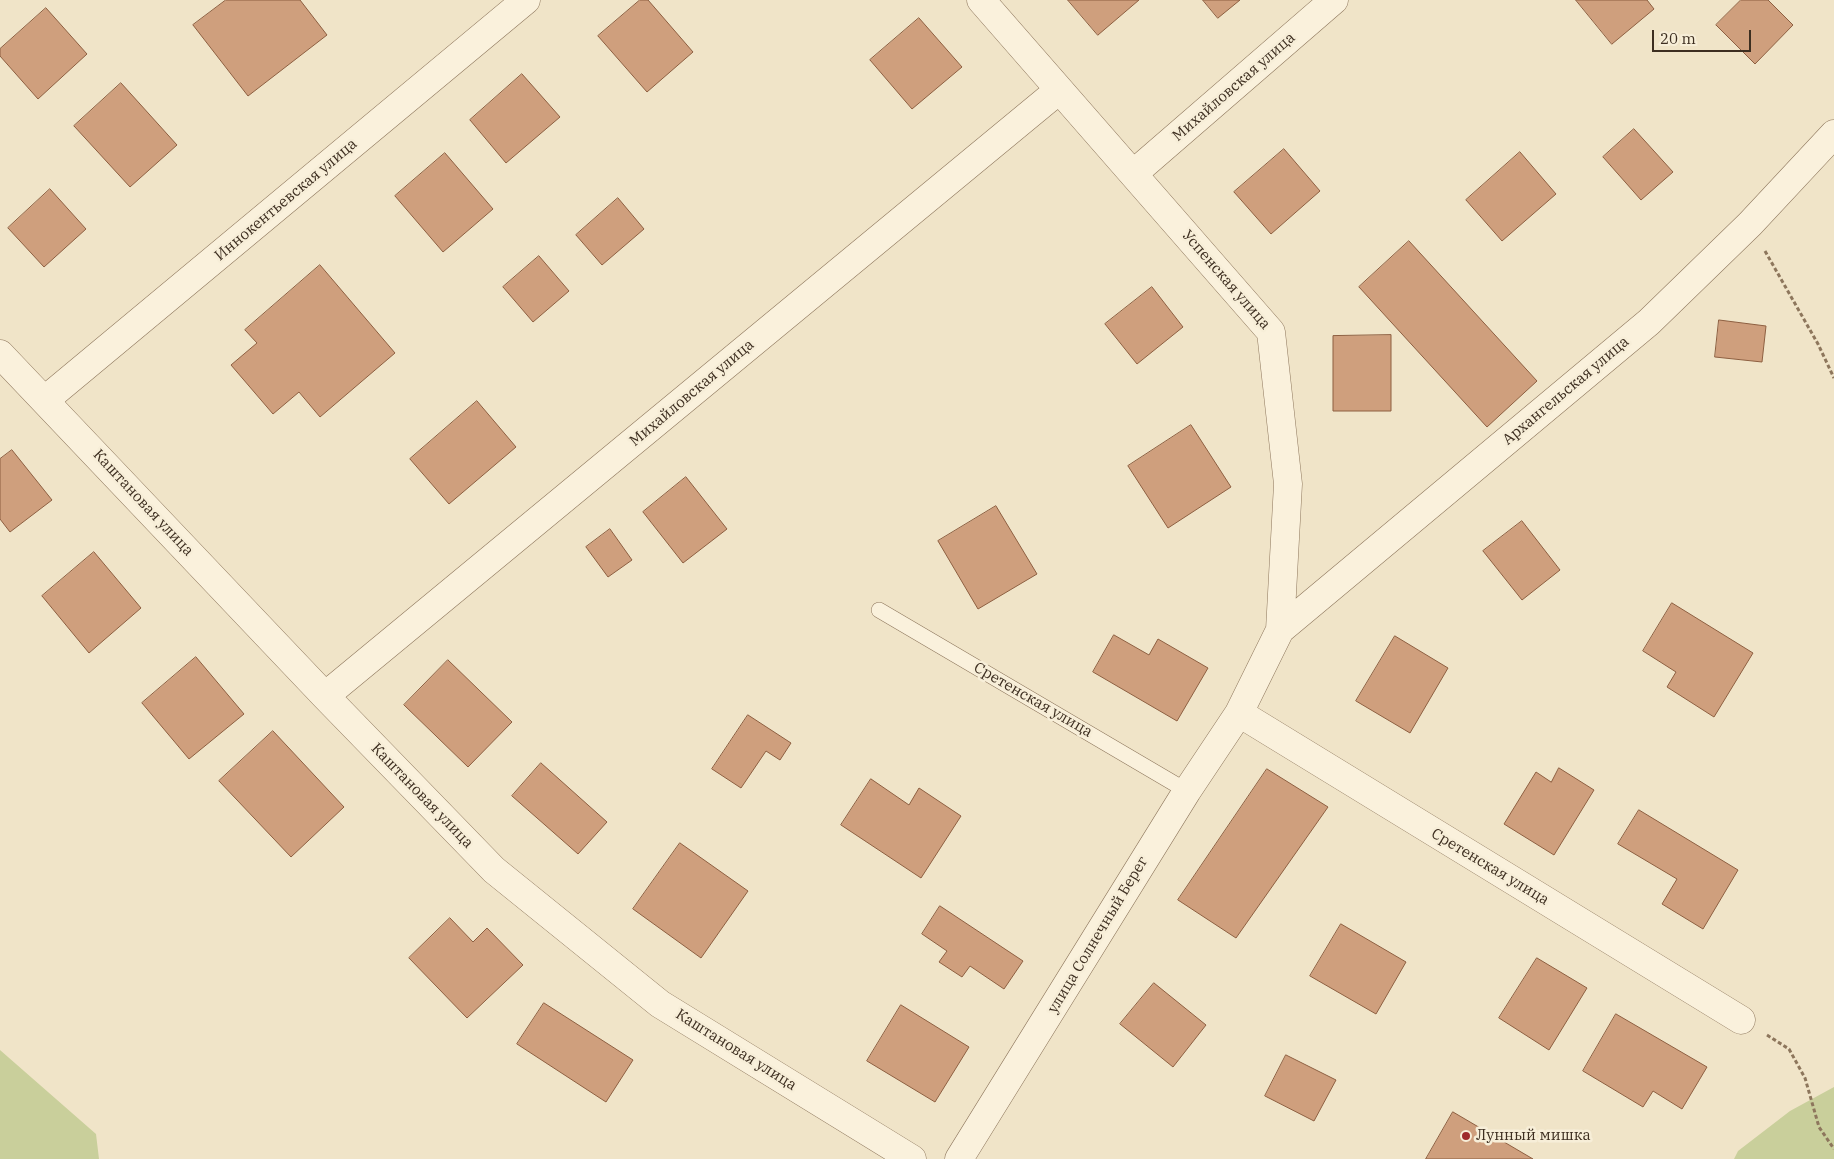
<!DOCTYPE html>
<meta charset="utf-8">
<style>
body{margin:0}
#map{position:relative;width:1834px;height:1159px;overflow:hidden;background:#f0e4c8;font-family:"IBM Plex Serif",serif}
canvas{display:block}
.scale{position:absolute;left:1652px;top:30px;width:99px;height:22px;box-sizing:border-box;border:2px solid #3d2e20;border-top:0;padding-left:6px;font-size:15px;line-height:18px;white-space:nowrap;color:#3d2e20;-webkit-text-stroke:4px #f7eed8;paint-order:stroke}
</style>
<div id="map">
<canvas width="1834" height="1159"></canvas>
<div class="scale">20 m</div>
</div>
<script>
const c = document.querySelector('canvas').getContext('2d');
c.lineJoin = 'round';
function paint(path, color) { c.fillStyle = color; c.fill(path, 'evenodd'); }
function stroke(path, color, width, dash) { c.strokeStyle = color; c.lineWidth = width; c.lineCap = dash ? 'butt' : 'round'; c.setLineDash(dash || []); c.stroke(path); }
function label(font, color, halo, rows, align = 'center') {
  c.font = font + ' "IBM Plex Serif",serif'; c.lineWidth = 5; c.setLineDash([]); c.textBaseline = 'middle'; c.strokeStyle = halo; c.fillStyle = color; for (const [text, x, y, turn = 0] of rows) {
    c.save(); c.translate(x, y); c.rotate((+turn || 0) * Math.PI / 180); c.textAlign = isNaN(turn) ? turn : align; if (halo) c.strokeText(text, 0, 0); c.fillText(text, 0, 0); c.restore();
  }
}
const green = new Path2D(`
 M0,1050L96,1134L99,1159H0Z
 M1834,1087V1159H1734L1738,1151L1790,1111Z`);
const building = new Path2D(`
 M226,0H300L327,35L248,96L193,25Z
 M640,0H648L693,52L647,92L598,36Z
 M1068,0H1139L1098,35Z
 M1203,0H1240L1218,18Z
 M1576,0H1647L1654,9L1612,44Z
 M1741,0H1768L1793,25L1755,64L1716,25Z
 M46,8L87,54L38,99L0,56V49Z
 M919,18L962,67L912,109L870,60Z
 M522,74L560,117L506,163L470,120Z
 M121,83L177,145L130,187L74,126Z
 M1634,129L1673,172L1641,200L1603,157Z
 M1284,149L1320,191L1271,234L1234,192Z
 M1520,152L1556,194L1502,241L1466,200Z
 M445,153L493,209L443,252L395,196Z
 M50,189L86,229L44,267L8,228Z
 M618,198L644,229L602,265L576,235Z
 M1409,241L1537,381L1487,427L1359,287Z
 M539,256L569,291L533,322L503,287Z
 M320,265L395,353L320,417L299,392L273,414L231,365L257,343L245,330Z
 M1152,287L1183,327L1137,364L1105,324Z
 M1719,320L1766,326L1762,362L1715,357Z
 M1391,335V411H1333V336Z
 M477,401L516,447L449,504L410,459Z
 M1191,425L1231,487L1168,528L1128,466Z
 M12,450L52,500L10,532L0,519V459Z
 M686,477L727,529L683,563L643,512Z
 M996,506L1037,574L978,609L938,541Z
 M1522,521L1560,570L1522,600L1483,551Z
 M610,529L632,560L608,577L586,547Z
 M94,552L141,608L89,653L42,596Z
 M1672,603L1753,653L1714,717L1667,687L1676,672L1643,651Z
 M1114,635L1149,655L1158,639L1208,668L1177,721L1093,672Z
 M1395,636L1448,668L1410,733L1356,701Z
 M196,657L244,714L189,759L142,703Z
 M448,660L512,722L468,767L404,705Z
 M748,715L791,743L780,760L766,751L741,788L712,769Z
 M273,731L344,807L291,857L219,781Z
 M541,763L607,822L578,854L512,796Z
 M1559,768L1594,790L1554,855L1504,824L1536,772L1551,782Z
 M1267,769L1328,807L1236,938L1178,900Z
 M871,779L909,805L919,788L961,816L921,878L841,825Z
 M1639,810L1738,870L1703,929L1662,904L1677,879L1618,844Z
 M680,843L748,891L701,958L633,909Z
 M940,906L1023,961L1004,989L970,966L962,977L939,962L947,951L922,934Z
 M450,918L473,942L487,928L523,965L467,1018L409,958Z
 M1341,924L1406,962L1376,1014L1310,976Z
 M1537,958L1587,988L1549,1050L1499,1018Z
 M1154,983L1206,1025L1173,1067L1120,1024Z
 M544,1003L633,1060L606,1102L517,1044Z
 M901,1005L969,1047L935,1102L867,1061Z
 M1616,1014L1707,1067L1682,1109L1653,1091L1643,1107L1583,1071Z
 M1286,1055L1336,1080L1314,1121L1265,1096Z
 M1453,1112L1533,1159H1426Z`);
const path = new Path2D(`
 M1765,251L1818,344L1834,378
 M1767,1035L1789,1049L1805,1078L1819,1127L1834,1149`);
const lane = new Path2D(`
 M879,610L1187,791`);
const street = new Path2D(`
 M1133,174L1334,0
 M0,354L325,696L494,870L660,1004L912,1159
 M45,400L526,0
 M1280,630L1649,322L1750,224L1834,134
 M325,696L1059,90
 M1239,713L1741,1020
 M959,1159L1187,791L1239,713L1280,630L1288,484L1271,332L981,0`);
const markers = [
 [1466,1136,5,"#9e2a2b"]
];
const streetNames = [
 ["Михайловская улица",1234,87,-41],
 ["Иннокентьевская улица",286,200,-40],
 ["Успенская улица",1226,280,49],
 ["Архангельская улица",1566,391,-40],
 ["Михайловская улица",692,393,-40],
 ["Каштановая улица",143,503,47],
 ["Сретенская улица",1033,700,30],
 ["Каштановая улица",422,796,46],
 ["Сретенская улица",1490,867,31],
 ["улица Солнечный Берег",1098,935,-59],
 ["Каштановая улица",736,1050,32]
];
const poiNames = [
 ["Лунный мишка",1476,1136]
];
paint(green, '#c9cf9b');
paint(building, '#cf9f7d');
stroke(building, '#8d5f41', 1);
stroke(lane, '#8d765c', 16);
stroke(street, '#8d765c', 29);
stroke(path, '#8d765c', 3, [4, 2.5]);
stroke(lane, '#faf1dc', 15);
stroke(street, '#faf1dc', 28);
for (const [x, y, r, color] of markers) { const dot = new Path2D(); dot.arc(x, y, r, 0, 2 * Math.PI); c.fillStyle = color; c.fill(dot); stroke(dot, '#f7eed8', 2); }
label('15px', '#3d2e20', '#f7eed8', streetNames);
label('15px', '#3d2e20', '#f7eed8', poiNames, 'left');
</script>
